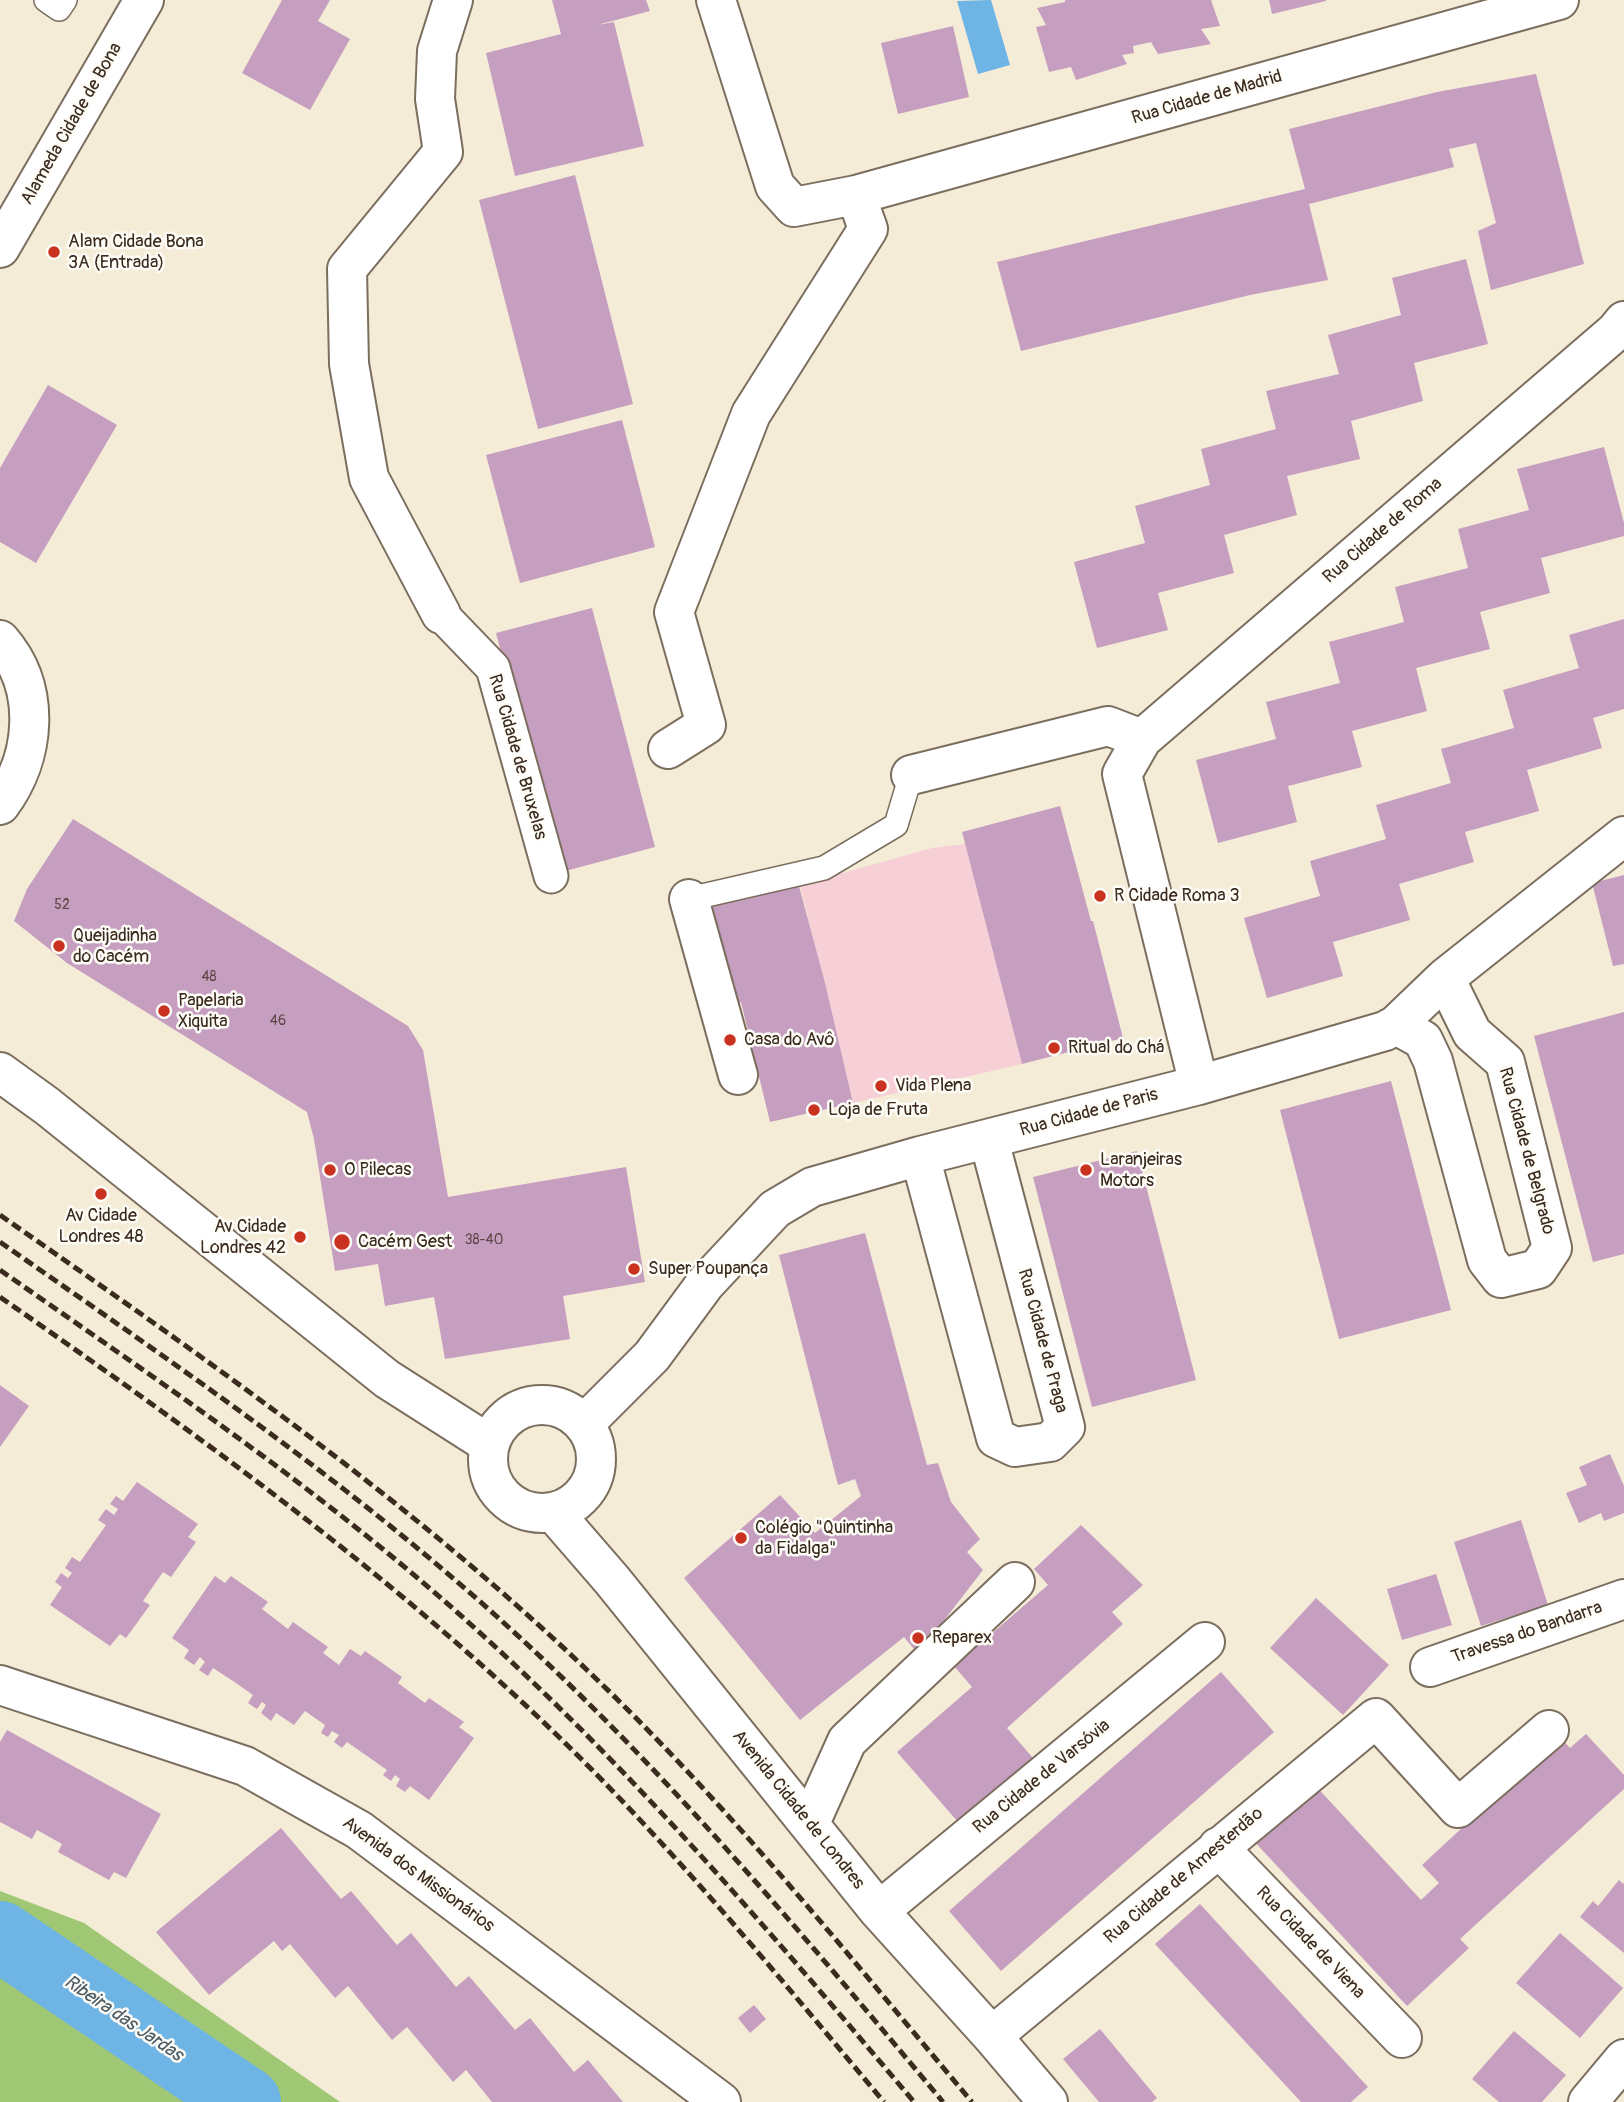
<!DOCTYPE html>
<meta charset="utf-8">
<style>
body{margin:0}
canvas{display:block;background:#f4ecd7}
</style>
<canvas width="1624" height="2102"></canvas>
<script>
const c = document.querySelector('canvas').getContext('2d');
c.lineJoin = 'round';
function paint(path, color) { c.fillStyle = color; c.fill(path, 'evenodd'); }
function stroke(path, color, width, dash) { c.strokeStyle = color; c.lineWidth = width; c.lineCap = dash ? 'butt' : 'round'; c.setLineDash(dash || []); c.stroke(path); }
function label(font, color, halo, rows, align = 'center') {
  c.font = font + ' Pangolin,sans-serif'; c.lineWidth = 5; c.setLineDash([]); c.textBaseline = 'middle'; c.strokeStyle = halo; c.fillStyle = color; for (const [text, x, y, turn = 0] of rows) {
    c.save(); c.translate(x, y); c.rotate((+turn || 0) * Math.PI / 180); c.textAlign = isNaN(turn) ? turn : align; if (halo) c.strokeText(text, 0, 0); c.fillText(text, 0, 0); c.restore();
  }
}
const built = new Path2D(`
 M965,844L1022,1064L853,1103L800,885L932,848Z`);
const green = new Path2D(`
 M0,1891L84,1923L340,2102H0Z`);
const water = new Path2D(`
 M991,0L1010,65L978,74L957,1Z`);
const river = new Path2D(`
 M0,1936L246,2102`);
const building = new Path2D(`
 M282,0H330L318,21L350,39L310,110L242,73Z
 M552,0H646L650,11L597,25L614,22L644,146L515,176L486,53L561,34Z
 M1065,0H1211L1220,26L1201,29L1211,44L1158,54L1151,42L1133,46L1134,53L1122,55L1127,64L1076,80L1071,67L1049,72L1036,27L1046,25L1037,8L1065,2Z
 M1269,0H1326V1L1272,14Z
 M953,26L969,97L898,114L881,43Z
 M1536,74L1584,264L1491,290L1478,231L1496,223L1476,143L1449,149L1454,167L1309,204L1328,280L1250,295L1021,351L997,262L1305,189L1289,129L1437,92Z
 M575,175L633,404L538,429L479,200Z
 M1466,259L1488,344L1414,363L1423,401L1351,421L1360,459L1287,476L1297,515L1224,535L1234,573L1158,593L1168,630L1097,648L1074,562L1145,543L1135,506L1210,485L1201,449L1276,429L1266,391L1339,374L1328,335L1401,315L1392,278Z
 M48,385L117,425L36,563L0,542V468Z
 M622,420L655,547L520,583L486,455Z
 M1604,447L1624,523V536L1541,558L1550,593L1480,612L1490,649L1416,668L1427,711L1352,731L1362,767L1288,786L1297,822L1218,843L1196,760L1276,739L1266,702L1340,683L1329,642L1404,622L1395,587L1468,568L1458,529L1529,510L1517,469Z
 M592,608L655,847L558,873L496,633Z
 M1624,619V709L1593,718L1602,748L1527,770L1539,811L1465,832L1474,862L1399,884L1410,920L1333,942L1343,976L1267,998L1244,918L1320,896L1310,861L1386,839L1376,805L1451,783L1441,749L1514,728L1503,690L1579,668L1569,635Z
 M1060,806L1091,921H1093L1123,1038L1022,1064L962,832Z
 M73,819L408,1026L423,1050L448,1197L626,1167L645,1282L563,1296L570,1339L445,1359L434,1297L385,1306L378,1264L335,1271L314,1139L307,1112L67,963L14,921L27,889Z
 M795,871L825,983L853,1103L770,1122L741,1002L734,1008L705,894Z
 M1624,875V964L1613,966L1592,883Z
 M1624,1012V1254L1593,1262L1534,1036Z
 M1391,1081L1451,1310L1339,1339L1280,1110Z
 M1137,1151L1196,1380L1092,1407L1033,1177Z
 M865,1233L927,1465L938,1463L951,1502L980,1539L967,1552L983,1570L918,1654L904,1637L800,1720L684,1578L780,1495L815,1533L861,1496L855,1479L838,1485L779,1255Z
 M0,1385L29,1406L0,1447Z
 M1610,1454L1624,1486V1513L1604,1521L1601,1513L1579,1523L1566,1493L1587,1485L1579,1467Z
 M137,1482L198,1524L188,1537L196,1542L171,1577L163,1572L143,1601L150,1605L126,1638L120,1634L110,1646L50,1605L62,1587L55,1582L61,1573L68,1578L72,1573L65,1568L72,1557L80,1562L106,1525L98,1520L106,1509L114,1515L118,1509L110,1504L116,1496L123,1501Z
 M1521,1520L1548,1605L1481,1626L1454,1542Z
 M1081,1525L1143,1585L1112,1612L1123,1624L1007,1728L1033,1758L958,1822L897,1752L972,1687L954,1666L1048,1585L1034,1569Z
 M1436,1574L1452,1625L1402,1640L1387,1589Z
 M215,1576L225,1583L231,1576L268,1602L262,1609L288,1629L293,1622L328,1647L323,1653L339,1665L350,1649L361,1656L365,1651L402,1677L398,1683L425,1703L429,1698L464,1722L459,1727L474,1738L429,1800L410,1786L405,1792L396,1786L400,1779L395,1775L391,1781L383,1775L387,1770L347,1742L342,1748L334,1742L339,1735L332,1731L328,1737L321,1733L325,1725L305,1711L294,1725L276,1713L271,1721L261,1713L266,1705L262,1702L257,1709L248,1703L253,1695L233,1681L213,1668L208,1676L199,1670L205,1662L200,1657L194,1665L184,1658L189,1650L172,1638Z
 M1316,1598L1389,1665L1343,1715L1270,1648Z
 M1221,1672L1274,1732L1001,1971L949,1911Z
 M7,1730L161,1814L126,1878L114,1872L109,1880L58,1852L62,1844L37,1830L32,1839L0,1822V1742Z
 M1586,1734L1624,1775V1789L1460,1939L1469,1948L1407,2006L1252,1839L1313,1783L1421,1900L1439,1883L1422,1865L1560,1737L1570,1748Z
 M281,1828L341,1899L351,1891L397,1945L411,1933L456,1987L469,1976L515,2030L530,2018L574,2072L588,2060L623,2102H492L466,2070L453,2082L407,2027L392,2040L348,1986L335,1998L290,1944L282,1951L274,1941L209,1995L156,1932Z
 M1619,1880L1623,1884L1624,1882V1953L1580,1917L1593,1901L1598,1906Z
 M1200,1904L1368,2087L1351,2102H1301L1155,1944Z
 M1560,1933L1623,1988L1580,2038L1516,1983Z
 M754,2005L766,2019L750,2033L738,2018Z
 M1100,2029L1157,2098L1152,2102H1099L1063,2059Z
 M1514,2031L1566,2075L1542,2102H1499L1472,2079Z`);
const service = new Path2D(`
 M46,0L59,9L65,0
 M689,899L824,868L896,825L911,775`);
const pedestrian = new Path2D(`
 M441,614L493,668L551,876`);
const minor = new Path2D(`
 M856,195L1559,0
 M0,248L144,0
 M441,614L369,478L349,364L347,269L443,152L435,99L437,51L453,0
 M0,640C42,688 36,757 0,805
 M668,749L706,725L674,612L751,414L868,229L856,195L794,207L775,186L716,0
 M911,775L1108,726L1142,739
 M689,899L738,1075
 M1396,1025L1423,1040L1433,1061L1487,1260L1501,1278L1538,1269L1552,1248L1505,1062L1472,1033L1445,978
 M0,1072L47,1106L387,1379L489,1444
 M1199,1085L1122,774L1142,739L1615,332L1624,321
 M920,1156L996,1438L1015,1447L1050,1442L1065,1427L989,1140
 M488 1459a54 54 0 1 1 108 0a54 54 0 1 1-108 0Z
 M585,1423L652,1356L705,1284L775,1209L812,1187L920,1156L1199,1085L1385,1031L1396,1025L1445,978L1624,836
 M554,1513L612,1580L879,1911L992,2036L1048,2102
 M1430,1667L1624,1599
 M0,1685L245,1766L359,1830L721,2102
 M810,1823L847,1741L1015,1582
 M1218,1847L1402,2038
 M879,1911L1205,1642
 M992,2036L1376,1718L1458,1808L1549,1730
 M1588,2102L1624,2059`);
const rail = new Path2D(`
 M0,1215C203,1357 407,1498 587,1670C727,1803 848,1955 972,2102
 M0,1242C169,1360 340,1476 494,1614C659,1762 801,1932 943,2102
 M0,1270C163,1384 330,1496 478,1631C637,1775 776,1938 914,2102
 M0,1297C187,1427 371,1559 537,1716C663,1835 773,1970 884,2102`);
const markers = [
 [54,252,7,"#c8321e"],
 [1100,896,7,"#c8321e"],
 [59,946,7,"#c8321e"],
 [164,1011,7,"#c8321e"],
 [730,1040,7,"#c8321e"],
 [1054,1048,7,"#c8321e"],
 [881,1086,7,"#c8321e"],
 [814,1110,7,"#c8321e"],
 [330,1170,7,"#c8321e"],
 [1086,1170,7,"#c8321e"],
 [101,1194,7,"#c8321e"],
 [300,1237,7,"#c8321e"],
 [342,1242,9,"#c8321e"],
 [634,1269,7,"#c8321e"],
 [741,1538,7,"#c8321e"],
 [918,1638,7,"#c8321e"]
];
const numberNames = [
 ["52",62,905],
 ["48",209,977],
 ["46",278,1021],
 ["38-40",484,1240]
];
const streetNames = [
 ["Rua Cidade de Madrid",1207,98,-16],
 ["Alameda Cidade de Bona",72,124,-60],
 ["Rua Cidade de Roma",1383,531,-41],
 ["Rua Cidade de Bruxelas",517,757,74],
 ["Rua Cidade de Paris",1089,1113,-15],
 ["Rua Cidade de Belgrado",1526,1151,75],
 ["Rua Cidade de Praga",1042,1341,75],
 ["Travessa do Bandarra",1527,1633,-19],
 ["Rua Cidade de Varsóvia",1042,1777,-39],
 ["Avenida Cidade de Londres",798,1810,51],
 ["Avenida dos Missionários",418,1875,36],
 ["Rua Cidade de Amesterdão",1184,1876,-40],
 ["Rua Cidade de Viena",1310,1943,46]
];
const poiNames = [
 ["Alam Cidade Bona",68,242],
 ["3A (Entrada)",68,263],
 ["R Cidade Roma 3",1114,896],
 ["Queijadinha",73,936],
 ["do Cacém",73,957],
 ["Papelaria",178,1001],
 ["Xiquita",178,1022],
 ["Casa do Avô",744,1040],
 ["Ritual do Chá",1068,1048],
 ["Vida Plena",895,1086],
 ["Loja de Fruta",828,1110],
 ["Laranjeiras",1100,1160],
 ["Motors",1100,1181],
 ["O Pilecas",344,1170],
 ["Av Cidade",101,1216,"center"],
 ["Londres 48",101,1237,"center"],
 ["Av Cidade",286,1227,"right"],
 ["Londres 42",286,1248,"right"],
 ["Cacém Gest",358,1242],
 ["Super Poupança",648,1269],
 ["Colégio \"Quintinha",755,1528],
 ["da Fidalga\"",755,1549],
 ["Reparex",932,1638]
];
const waterNames = [
 ["Ribeira das Jardas",123,2019,34]
];
paint(built, '#f6cfd7');
paint(green, '#a0c773');
paint(water, '#6eb5e5');
stroke(river, '#6eb5e5', 70);
paint(building, '#c69ec0');
stroke(service, '#7c6e5f', 26);
stroke(pedestrian, '#7c6e5f', 37);
stroke(minor, '#7c6e5f', 42);
stroke(service, '#fff', 23);
stroke(pedestrian, '#fff', 33);
stroke(minor, '#fff', 38);
stroke(rail, '#3b2a1e', 5, [10, 5]);
for (const [x, y, r, color] of markers) { const dot = new Path2D(); dot.arc(x, y, r, 0, 2 * Math.PI); c.fillStyle = color; c.fill(dot); stroke(dot, '#fdfcf7', 2.5); }
label('14px', '#5e4746', null, numberNames);
label('18px', '#3b2a1e', '#fdfcf7', streetNames);
label('18px', '#3b2a1e', '#fdfcf7', poiNames, 'left');
label('italic 19px', '#4d5b64', '#fdfcf7', waterNames);
</script>
